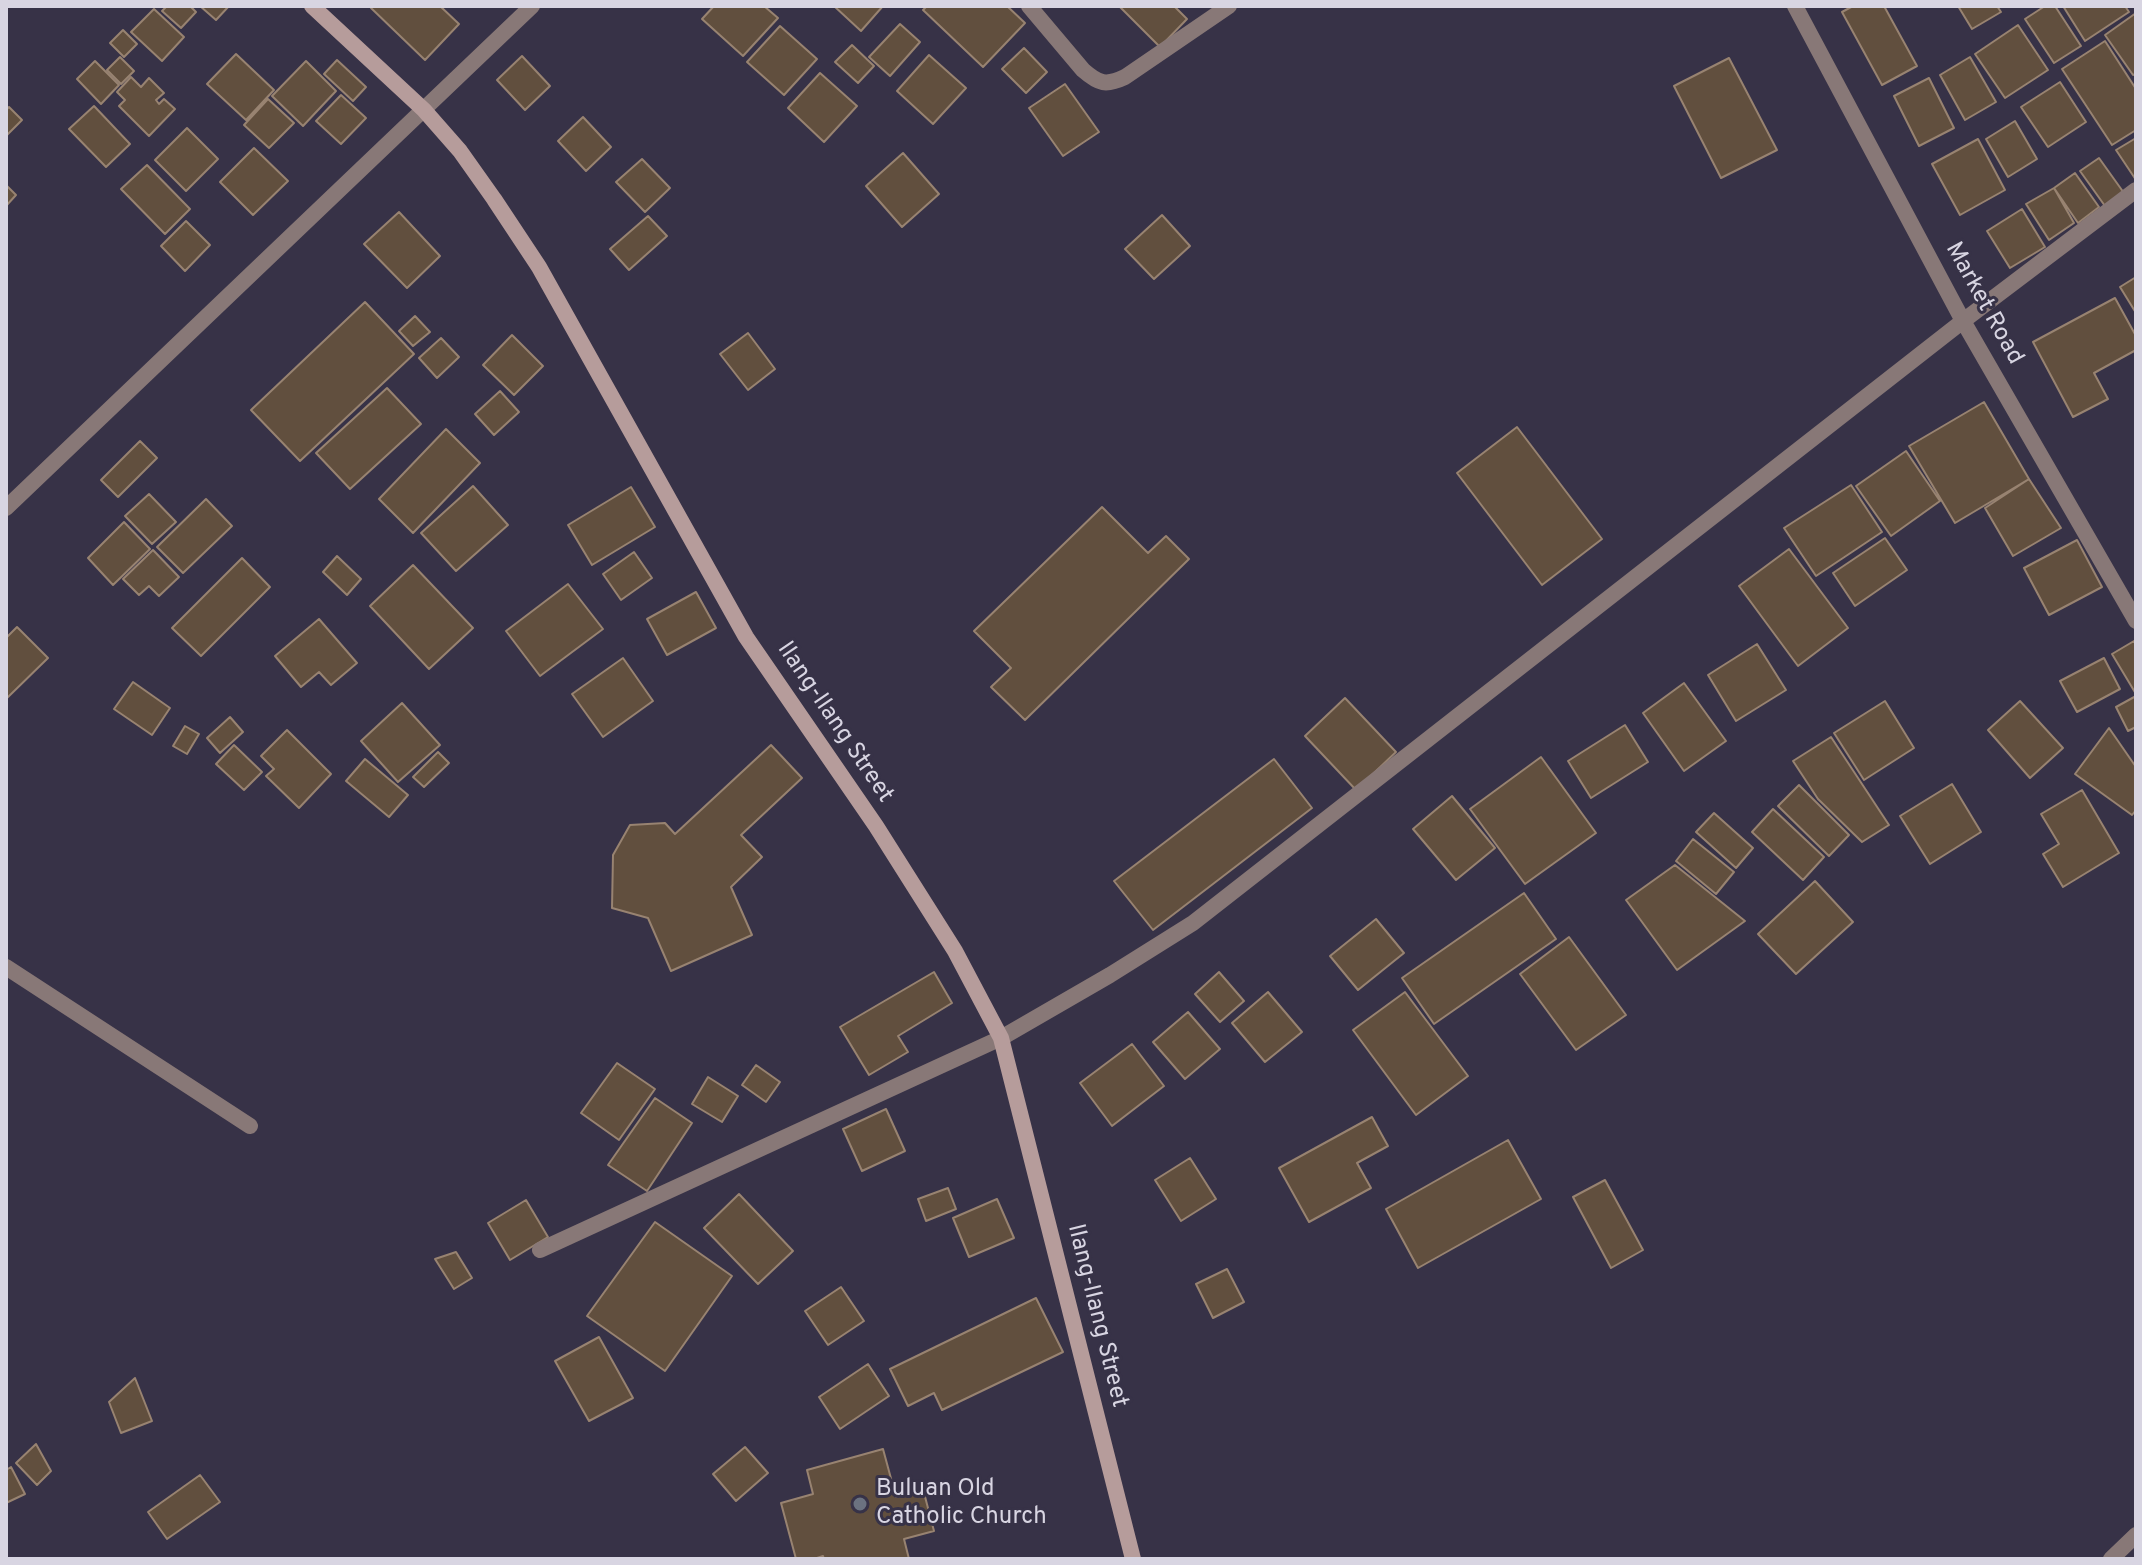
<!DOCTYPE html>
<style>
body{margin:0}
#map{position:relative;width:2142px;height:1565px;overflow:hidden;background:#373247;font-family:Overpass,sans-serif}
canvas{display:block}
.frame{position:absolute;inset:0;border:8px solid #d8d5e2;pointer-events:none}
</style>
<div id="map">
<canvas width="2142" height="1565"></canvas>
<div class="frame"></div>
</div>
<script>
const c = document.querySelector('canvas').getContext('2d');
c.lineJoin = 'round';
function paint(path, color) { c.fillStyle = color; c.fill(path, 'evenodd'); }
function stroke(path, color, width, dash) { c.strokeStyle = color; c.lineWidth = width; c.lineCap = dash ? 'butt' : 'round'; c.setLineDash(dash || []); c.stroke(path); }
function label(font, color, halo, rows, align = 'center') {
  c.font = font + ' Overpass,sans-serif'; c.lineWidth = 6; c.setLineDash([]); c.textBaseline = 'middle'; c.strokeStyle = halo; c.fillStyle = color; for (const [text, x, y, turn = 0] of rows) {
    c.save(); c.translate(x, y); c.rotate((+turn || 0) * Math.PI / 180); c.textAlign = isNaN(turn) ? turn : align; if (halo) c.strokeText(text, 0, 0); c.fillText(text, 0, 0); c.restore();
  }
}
const building = new Path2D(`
 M167,6H190L196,12L181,28L162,11Z
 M200,6H229L216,20Z
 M373,6H440L459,24L425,60L371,8Z
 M714,6H764L778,18L743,56L702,19Z
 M834,6H883L861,31Z
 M927,6H1007L1025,23L983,67L923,10Z
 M1119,6H1174L1187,19L1160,47Z
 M1853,6H1884L1917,66L1882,85L1842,12Z
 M1958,6H1997L2001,12L1972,29Z
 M2045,6H2055L2081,46L2054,63L2025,19Z
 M2063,6H2125L2129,12L2085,41Z
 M154,9L184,37L162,61L131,32Z
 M2136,13V74L2133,75L2105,35Z
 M900,24L920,42L890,76L869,57Z
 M2018,25L2048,70L2005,98L1975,54Z
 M780,26L817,59L784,95L747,62Z
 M123,30L137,44L124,57L110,43Z
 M2105,41L2136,89V130L2112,145L2062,69Z
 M852,45L874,66L858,83L835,62Z
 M1024,48L1047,72L1026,93L1002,69Z
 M236,54L274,90L246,120L207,84Z
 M929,55L966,88L933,124L897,91Z
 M522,56L550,86L525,110L497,80Z
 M120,57L134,71L121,84L107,70Z
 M1970,57L1996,102L1965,120L1940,75Z
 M1729,58L1777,150L1721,178L1674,86Z
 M337,60L366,87L353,101L324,74Z
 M95,61L119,85L101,104L77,79Z
 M306,61L336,91L303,126L272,96Z
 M820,73L857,106L824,142L788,108Z
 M131,77L141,87L149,78L164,93L156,100L159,104L164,99L175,109L149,136L119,106L125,100L117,92Z
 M1929,78L1954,128L1919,146L1894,96Z
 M2060,82L2086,122L2048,147L2021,107Z
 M1065,84L1099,132L1063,156L1029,108Z
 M341,95L366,118L341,144L316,121Z
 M268,99L294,123L269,148L244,125Z
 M94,106L130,144L106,167L69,129Z
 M9,107L22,120L6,136V110Z
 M583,117L611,147L586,171L558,141Z
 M2015,121L2037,159L2008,177L1986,139Z
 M187,128L218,159L186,191L155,160Z
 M2136,138V180L2116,150Z
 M1978,139L2005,190L1960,215L1932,164Z
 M254,148L288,181L253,215L220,182Z
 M903,153L939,194L902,227L866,186Z
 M2099,158L2124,193L2105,206L2080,171Z
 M642,159L670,188L645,212L616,182Z
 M147,165L190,209L165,234L121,189Z
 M2075,173L2099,207L2078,223L2054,188Z
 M6,185L16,195L6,206Z
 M2054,188L2074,223L2049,240L2026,204Z
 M2022,209L2045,247L2010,268L1987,231Z
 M399,212L440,256L407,288L364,244Z
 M1162,215L1190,246L1154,279L1125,249Z
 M648,216L667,236L629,270L610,249Z
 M186,221L210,245L185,271L161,246Z
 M2136,277V313L2120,287Z
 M2115,298L2136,336V350L2094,373L2108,399L2073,417L2033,342Z
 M365,302L414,354L300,461L251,410Z
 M415,316L430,332L413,346L399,331Z
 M748,333L775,369L748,390L720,354Z
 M512,335L543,366L514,395L483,365Z
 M441,338L459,357L437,378L419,358Z
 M387,388L421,424L350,489L316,453Z
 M500,391L519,412L494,435L475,414Z
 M1984,402L2029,479L1955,523L1909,446Z
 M1517,427L1602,539L1542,585L1457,473Z
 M446,429L480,463L413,533L379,499Z
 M140,441L157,458L118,497L101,480Z
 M1906,451L1940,501L1891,536L1856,486Z
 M2029,479L2061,528L2013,556L1985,508Z
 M1851,485L1882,532L1816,576L1784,528Z
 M473,486L508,525L456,571L421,533Z
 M631,487L655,527L592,565L568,525Z
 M149,494L176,522L152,544L125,516Z
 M206,499L232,526L183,573L157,547Z
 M1102,507L1148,553L1166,536L1189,559L1025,720L991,687L1011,668L974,631Z
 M124,522L150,549L113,585L88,558Z
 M1885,538L1907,570L1855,606L1833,573Z
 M2077,540L2102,587L2049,615L2024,568Z
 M1789,549L1848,628L1798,666L1739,586Z
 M153,550L179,577L159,596L149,586L139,595L123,579Z
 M634,552L652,578L621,600L603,574Z
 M337,556L361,579L347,595L323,572Z
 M242,558L270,587L201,656L172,628Z
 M413,565L473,628L429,669L370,606Z
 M568,584L603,629L540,676L506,631Z
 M696,592L716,628L667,655L647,619Z
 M319,619L357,663L331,685L319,672L301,687L275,656Z
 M17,627L48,658L6,699V638Z
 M2134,641L2136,644V694L2112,654Z
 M1757,644L1786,690L1736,721L1708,675Z
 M623,658L653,701L603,737L572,694Z
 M2104,658L2120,689L2077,712L2060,681Z
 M133,682L170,708L152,735L114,709Z
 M1684,683L1726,741L1684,771L1643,713Z
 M2136,696V727L2128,731L2116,707Z
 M1345,698L1396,752L1356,790L1305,736Z
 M1885,701L1914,748L1864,780L1834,733Z
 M2020,701L2063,748L2030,778L1988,730Z
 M402,703L440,745L398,782L361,741Z
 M230,717L243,732L220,753L207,738Z
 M1625,725L1648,762L1591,798L1568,761Z
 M185,726L199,734L187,754L173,746Z
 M2109,728L2136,767V810L2132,815L2075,774Z
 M287,730L331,774L299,808L266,776L274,769L261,756Z
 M1831,737L1889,825L1862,842L1818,799L1793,761Z
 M234,745L262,772L244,790L216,764Z
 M771,745L802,778L741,835L762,857L731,887L752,935L671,971L648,918L612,908L613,855L630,825L665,823L675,834Z
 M438,752L449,763L424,787L413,777Z
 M1541,757L1596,833L1525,884L1470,809Z
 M365,759L408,795L389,817L346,781Z
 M1274,759L1312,808L1153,930L1114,881Z
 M1952,784L1981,832L1930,864L1900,816Z
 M1799,785L1849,835L1829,856L1778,806Z
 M2082,790L2119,853L2063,887L2043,854L2059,844L2041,814Z
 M1452,796L1495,848L1456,880L1413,829Z
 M1773,809L1824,857L1803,880L1752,832Z
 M1714,813L1753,848L1736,868L1696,832Z
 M1693,839L1734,872L1716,894L1676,861Z
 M1675,865L1745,921L1677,970L1626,900Z
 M1815,881L1853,922L1796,974L1758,934Z
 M1524,893L1556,939L1434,1024L1402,978Z
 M1376,919L1404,953L1358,990L1330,956Z
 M1569,937L1626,1015L1576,1050L1520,974Z
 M934,972L952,1003L898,1036L908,1052L869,1075L840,1027Z
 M1219,972L1244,1001L1220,1022L1195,994Z
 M1268,992L1302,1032L1265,1062L1232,1023Z
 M1405,992L1468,1076L1416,1115L1353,1030Z
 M1188,1012L1220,1049L1185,1079L1153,1042Z
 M1132,1044L1164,1086L1112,1126L1080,1083Z
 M617,1063L655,1089L619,1140L581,1113Z
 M756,1065L780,1082L766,1102L742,1085Z
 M708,1077L738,1096L722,1122L692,1104Z
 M655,1098L692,1123L647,1191L608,1165Z
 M886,1109L905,1151L862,1171L843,1129Z
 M1372,1117L1388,1146L1357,1163L1371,1188L1309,1222L1279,1168Z
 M1508,1140L1541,1199L1418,1268L1386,1209Z
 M1190,1158L1216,1199L1181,1221L1155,1180Z
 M1605,1180L1643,1250L1611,1268L1573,1197Z
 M948,1188L956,1209L926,1221L918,1199Z
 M739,1194L793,1251L758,1284L704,1228Z
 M997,1199L1014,1238L969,1257L953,1218Z
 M526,1200L548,1237L510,1260L488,1223Z
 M655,1222L732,1276L665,1371L587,1316Z
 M456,1252L472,1278L454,1289L435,1259Z
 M1227,1269L1244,1302L1213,1318L1196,1284Z
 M841,1287L864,1321L828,1345L805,1311Z
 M1036,1298L1063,1352L942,1410L934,1393L908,1406L890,1369Z
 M599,1337L633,1398L589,1421L555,1361Z
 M868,1364L889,1396L840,1429L819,1397Z
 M135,1378L152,1421L121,1433L109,1402Z
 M36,1444L51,1471L37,1485L16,1463Z
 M745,1447L768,1473L736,1501L713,1474Z
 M883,1449L896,1497L923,1489L934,1531L904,1539L909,1559H824L823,1556L814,1559H796L781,1503L813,1494L807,1470Z
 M11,1467L25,1494L6,1503V1470Z
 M200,1475L220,1502L167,1539L148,1512Z`);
const street = new Path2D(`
 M1029,6L1083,70C1099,84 1106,86 1125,77L1229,6
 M1795,6L1963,321L2136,621
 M6,508L532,6
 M6,967L250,1126
 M540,1250L1001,1038L1110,975L1193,923L1963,321L2136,190
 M2111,1559L2136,1535`);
const secondary = new Path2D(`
 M312,6L424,110L460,151L494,199L539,267L746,637L876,826L955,951L1001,1038L1133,1559`);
const markers = [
 [860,1504,8,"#6b7280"]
];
const streetNames = [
 ["Market Road",1983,304,61],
 ["Ilang-Ilang Street",834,723,56],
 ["Ilang-Ilang Street",1096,1316,76]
];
const poiNames = [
 ["Buluan Old",876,1490],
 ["Catholic Church",876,1518]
];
paint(building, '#614f3e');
stroke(building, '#988371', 2);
stroke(street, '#887877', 16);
stroke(secondary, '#b69c9b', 16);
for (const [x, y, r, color] of markers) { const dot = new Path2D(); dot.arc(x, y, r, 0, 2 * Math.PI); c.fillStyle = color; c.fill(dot); stroke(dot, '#373247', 3); }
label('24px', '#d8d5e2', '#373247', streetNames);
label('24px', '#d8d5e2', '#373247', poiNames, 'left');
</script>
